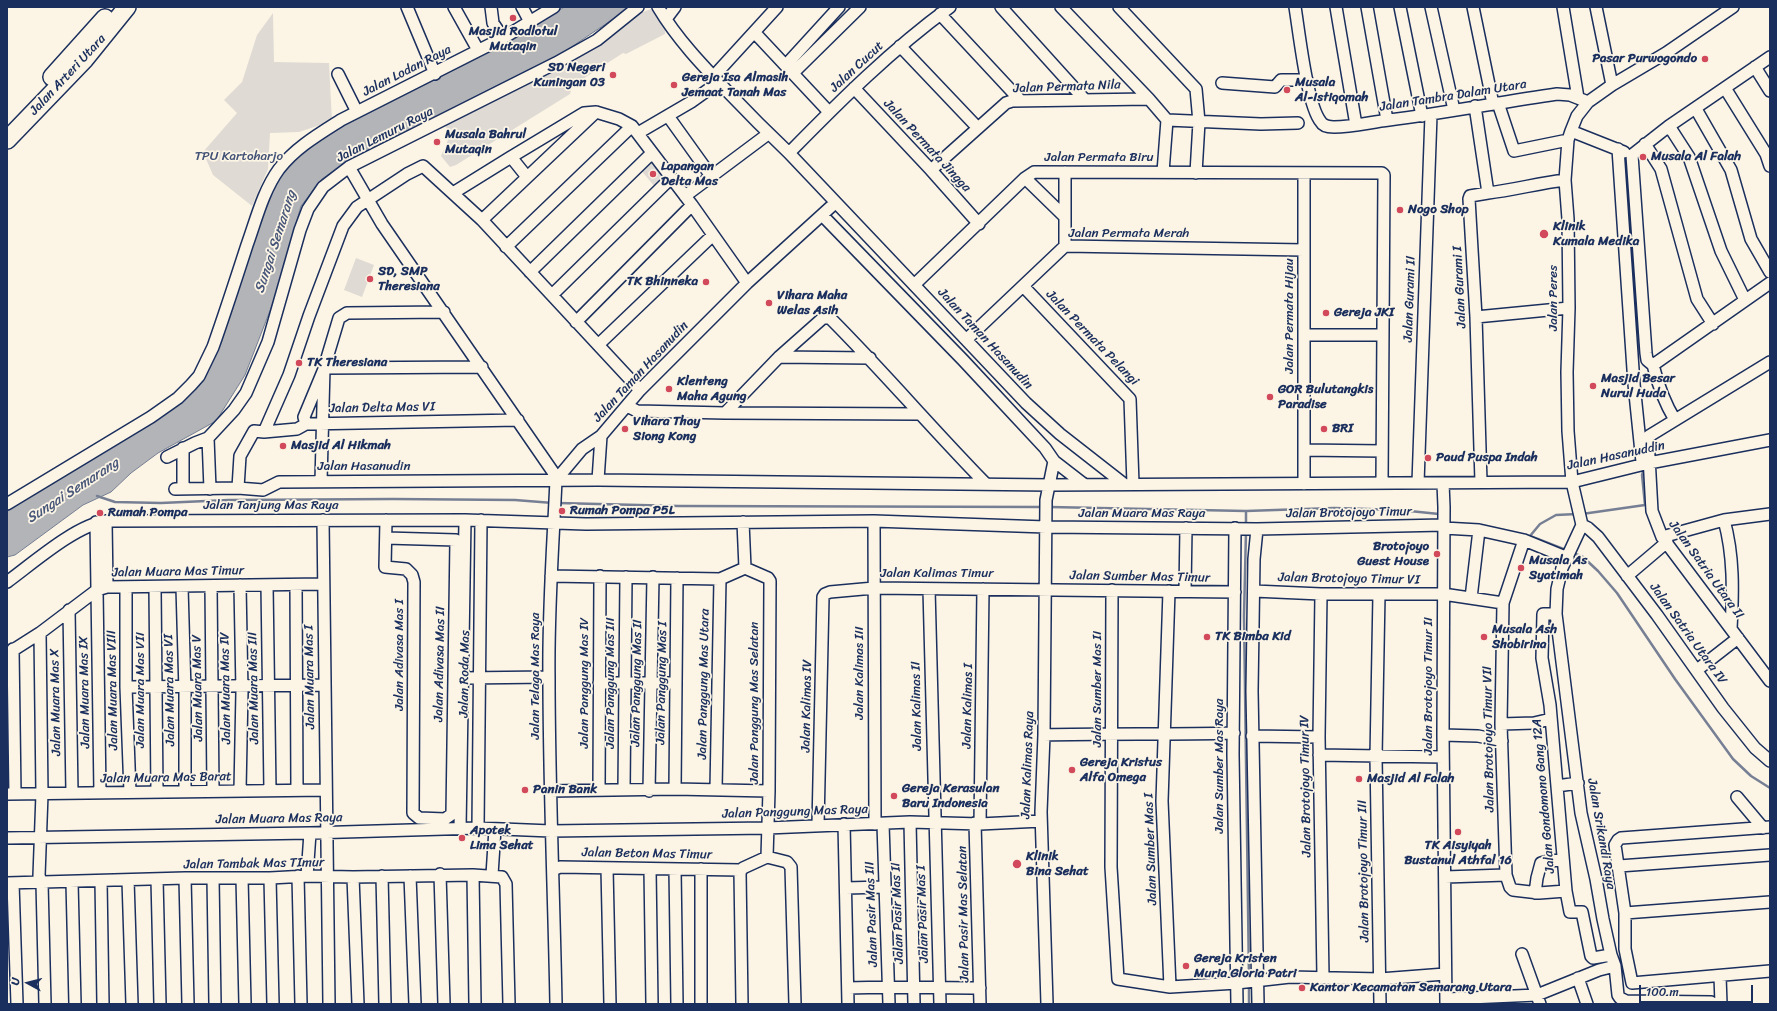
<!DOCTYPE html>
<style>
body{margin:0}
#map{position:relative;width:1777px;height:1011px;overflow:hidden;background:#fcf5e5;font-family:Sriracha,sans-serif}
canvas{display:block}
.frame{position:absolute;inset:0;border:8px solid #1b2f5e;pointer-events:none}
.north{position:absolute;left:8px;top:963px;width:40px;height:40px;-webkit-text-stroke:3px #fcf5e5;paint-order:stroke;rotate:277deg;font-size:11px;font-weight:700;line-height:16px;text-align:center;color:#1b2f5e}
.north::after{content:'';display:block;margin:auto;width:14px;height:18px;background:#1b2f5e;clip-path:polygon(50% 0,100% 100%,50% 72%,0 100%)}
.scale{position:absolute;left:1639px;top:985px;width:114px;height:18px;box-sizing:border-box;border:2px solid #1b2f5e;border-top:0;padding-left:5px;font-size:12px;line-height:14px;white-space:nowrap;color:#1b2f5e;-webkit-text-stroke:3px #fcf5e5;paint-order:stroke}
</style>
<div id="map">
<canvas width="1777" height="1011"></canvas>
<div class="frame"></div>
<div class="north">U</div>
<div class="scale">100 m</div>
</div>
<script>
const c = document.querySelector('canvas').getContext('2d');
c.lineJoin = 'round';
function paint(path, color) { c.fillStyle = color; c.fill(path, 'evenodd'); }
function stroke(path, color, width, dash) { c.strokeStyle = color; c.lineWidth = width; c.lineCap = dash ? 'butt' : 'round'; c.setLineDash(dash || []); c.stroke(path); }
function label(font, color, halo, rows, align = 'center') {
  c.font = font + ' Sriracha,sans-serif'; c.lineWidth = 3.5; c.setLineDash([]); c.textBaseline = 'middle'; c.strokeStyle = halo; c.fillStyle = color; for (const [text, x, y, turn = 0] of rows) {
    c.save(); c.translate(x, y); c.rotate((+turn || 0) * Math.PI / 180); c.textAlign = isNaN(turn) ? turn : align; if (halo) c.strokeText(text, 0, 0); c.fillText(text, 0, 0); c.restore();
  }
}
const green = new Path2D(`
 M651,9L665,29V34L626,54L623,53L572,86L570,94L456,165L450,167L441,156L450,135L445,125L614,33L643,12Z
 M273,13L274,62L329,63L332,121L299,132L270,133L268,169L252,206L213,175L203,152L237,113L224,100L242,82L257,35Z
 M650,161L665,179L655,187L640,169Z
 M356,258L374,265L362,297L344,290Z`);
const water = new Path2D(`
 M565,7H631L546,64L353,157L322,179L301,206L273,303L245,375L216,421L158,453L131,473L111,492L83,505L15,555L7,557V511L61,475L186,398L199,384L211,365L275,179L314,140L527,29Z`);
const stream = new Path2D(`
 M97,496L115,502L161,503L229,500L393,499L515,500L553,503
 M558,503L679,506L1043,507
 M1050,507L1246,511L1334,508L1400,510L1439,514
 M1582,514L1645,505L1642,475L1644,468
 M1246,526V511
 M1246,531L1244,616L1249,978
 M1566,550L1530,536L1540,524L1556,515L1577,514
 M1573,553L1583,557L1598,571L1617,593L1675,679L1733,759L1751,776L1770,788
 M1249,985V1004`);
const minor = new Path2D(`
 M407,7L435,74
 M454,7L478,50
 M491,7L493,23L503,38
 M522,7L530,22
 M658,7C677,39 703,66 728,92C748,113 768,133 789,153L1026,403L1060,434L1124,484
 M1001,7L1085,100
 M1061,7L1149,99
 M1119,7L1196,89L1199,122L1196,173
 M1295,7C1299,31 1307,106 1321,122C1323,126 1330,127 1334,127C1353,127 1371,122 1389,120C1445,113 1501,102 1557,94L1570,95L1588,102
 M1336,7L1356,125
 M1367,7L1387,120
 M1400,7L1422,116
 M1431,7L1454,110
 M1473,7L1493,104
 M1563,7L1578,98
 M1596,7L1612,85
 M940,14L1020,100
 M666,19L675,7
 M755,33L829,112
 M900,46L977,127
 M786,65L839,7
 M1755,67L1770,91
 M793,73L860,7
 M338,74L357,112
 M713,77L777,7
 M1222,83L1275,87L1281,80H1307
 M854,88L931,170L979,224
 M1725,88L1766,154L1770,166
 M1498,103L1514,151L1568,140
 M1475,106L1488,193L1470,196L1469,199L1476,317L1481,482
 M1696,109L1731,170L1751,239L1770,272
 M668,116L711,176
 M1167,120L1261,124L1298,123
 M1669,126L1689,157L1721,251L1745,300
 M1571,131L1624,152
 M638,133L691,102L719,82
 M1645,144L1661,169L1697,299L1713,324
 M1618,149L1634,384L1642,462
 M789,153C840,101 891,50 950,7
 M1632,155L1646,353L1647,360L1653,365
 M1632,155L1669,126L1770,57
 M349,167L382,224L553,472L556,480C553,546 548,611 549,677C549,786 554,895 556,1004
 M931,170L1006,103L1012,101L1149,99L1167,120L1163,172
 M527,177L511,157L584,113L596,112
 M1025,178L1065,217
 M453,193L511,157
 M1488,193C1514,190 1539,183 1565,180
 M685,196L768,134
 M822,215L963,360L1045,448L1054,461L1085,485
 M482,220L596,112L619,119L632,126L692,205L747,283
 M1065,246V172
 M506,247L632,126
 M530,272L652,153
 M914,285L1025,178L1034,172L1382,173L1384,175L1382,483
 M1023,286L1130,399L1133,484
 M552,295L671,178
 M1476,317L1569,308
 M576,322L692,205
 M1304,335H1383
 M967,339L1065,246L1304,250
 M598,345L713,235
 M779,357L870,358
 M1770,362L1649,436L1648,439L1652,511L1662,537L1770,681
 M1653,365L1770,283
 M1653,365C1658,385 1664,402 1675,420
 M324,368L482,367
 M324,369L304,417L306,424L518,420
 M627,406L637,411L725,413L919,414
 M725,413L779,357L823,318H830C884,372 933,430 986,484
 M264,432L297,429L306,424
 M208,438L210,489
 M183,448V489
 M1304,450L1382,451
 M167,457L195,443L208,438L234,410L246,393L268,342L300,230L308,209L323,187L349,167L556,63L597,40L638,7
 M556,480L582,449L601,436
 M598,480L601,436L640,390L747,283L835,203
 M321,481L324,368L339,318L347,313L444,312
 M1418,483L1431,115
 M1443,483L1444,507L1443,735L1446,1004
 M1304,484V173
 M238,488L240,456L254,431L264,432L289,375L309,316L343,226L357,207L407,174L423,166L482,220L640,390
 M175,489L238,488L263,490L279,482L598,480L1050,485L1572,482L1649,463L1770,440
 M7,504L151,417L178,398L191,385L199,376L213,347C225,313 236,279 247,245C256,220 263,191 279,169C295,148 319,134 341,120L503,38L554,7
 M323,520L329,1004
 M1724,520C1734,556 1733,592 1731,629
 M106,521L107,587
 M874,521L875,824
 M96,522L100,793
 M743,522L745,568
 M1582,525L1588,528L1598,537L1657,615L1723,708L1755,748L1770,761
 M1235,528L1233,754L1237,1004
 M1444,528L1479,530L1471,598
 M1257,529L1254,559L1252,691L1258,1004
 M1479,530L1524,540L1568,558
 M1662,537L1724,520L1770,514
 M386,538L456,540L452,814L445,819L419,818L413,813L414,582L412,575L406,569L385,567L386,520
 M551,576L720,579L745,568L768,578L770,581L769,791L767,857L787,862L791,867L795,1004
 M1627,576L1667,542
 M7,582C33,563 76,525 106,521L465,520L586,524L874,521L1046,527L1257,529L1444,525
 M240,585L242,691L240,790
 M267,585L270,790
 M296,585L297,790
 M211,586L213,790
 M126,587V687L130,792
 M182,587L185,691V791
 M155,588L157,792
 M929,589L940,1004
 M1112,590L1111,867L1118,979L1170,987L1237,983L1290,977L1380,979L1445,974
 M1169,591L1162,801L1170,987
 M1185,591L1186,528
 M1254,591L1321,594H1443L1503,603L1501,724L1506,875L1445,877
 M1321,594L1319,737L1323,977
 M1379,594L1376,757L1380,1004
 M1503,603L1524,540
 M69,610L72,793
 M1556,614H1543L1542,658L1550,705L1566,891L1570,912H1582L1591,956L1593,958L1611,955
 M40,633L42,794L39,876L42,883L45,1004
 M13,649L15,794
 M7,654L40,633L97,590L107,587L323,584
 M1697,670L1738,638
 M463,678L549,677
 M599,683H676
 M126,687L324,685
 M1501,724L1534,723L1551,719
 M1044,735C1107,733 1171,735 1234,733
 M1443,735L1478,736L1502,741
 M1252,736L1319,737
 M1319,755L1443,757
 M1557,786L1578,783
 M675,789L677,578
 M716,789L720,579
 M599,790L600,576
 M624,790L626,577
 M550,791L675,789L769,791
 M649,791L653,577
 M7,794L326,790
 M1737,797L1763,828
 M910,822L914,1004
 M975,823L980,1004
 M844,824L848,1004
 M883,824L889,1004
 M980,824L983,589
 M818,825L823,597L825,594L830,592L874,588L1235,592
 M1770,827L1621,838L1618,840L1615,845L1625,913V949L1632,983L1770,971
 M478,828L481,520
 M460,829L465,520
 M7,838L310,833L478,828L551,831L767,828L910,822L980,824L1041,821
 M1619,866L1770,855
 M607,868L610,1004
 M650,869L652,1004
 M675,869L677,1004
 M701,869V1004
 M553,870L560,867L740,870
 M440,874L444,1004
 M473,875L475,1004
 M492,875L495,829
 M1506,875L1510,887L1513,890L1539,893L1566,891
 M298,876L301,1004
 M307,876L310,833
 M382,876L385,1004
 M410,876L415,1004
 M353,877L358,1004
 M185,878L188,1004
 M213,878L215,1004
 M242,878L245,1004
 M270,878L273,1004
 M157,879L160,1004
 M128,880L132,1004
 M101,881L103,1004
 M72,882L75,1004
 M7,883L185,878H270L307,876L353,877L473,875L502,877L506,884L509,1004
 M13,883L17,1004
 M846,888L884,887
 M1535,893L1537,878L1541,863L1548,861L1563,860
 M1625,913L1770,902
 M1522,954L1540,1004
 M1720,976L1721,1004
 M1578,978L1587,1004
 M848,988C892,986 935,988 980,988
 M1446,999L1537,995L1599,970L1615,966
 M742,1004L740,872L743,868L767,857
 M1047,1004L1041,812L1044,735L1046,500L1054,461
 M1714,1004L1711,1002L1626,1001L1620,998L1618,995L1615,966L1611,955L1603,919L1596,879L1581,813L1556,614L1557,589L1562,568L1582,525L1572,482L1568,431L1567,372L1569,308L1568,219L1565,180L1568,140L1571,131L1577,116L1588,102L1612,85L1666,53L1733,7`);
const highway = new Path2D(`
 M52,77L105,18
 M7,140L85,59L127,7`);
const markers = [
 [513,18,4,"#d1495b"],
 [1705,59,4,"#d1495b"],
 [613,75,4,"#d1495b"],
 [674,85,4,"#d1495b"],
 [1287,90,4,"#d1495b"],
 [437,142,4,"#d1495b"],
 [1643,157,4,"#d1495b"],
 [653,174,4,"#d1495b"],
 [1400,210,4,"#d1495b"],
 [1544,234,5,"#d1495b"],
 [370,279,4,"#d1495b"],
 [706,282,4,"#d1495b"],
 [769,303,4,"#d1495b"],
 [1326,313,4,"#d1495b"],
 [299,363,4,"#d1495b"],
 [1593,386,4,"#d1495b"],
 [669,389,4,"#d1495b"],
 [1270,397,4,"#d1495b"],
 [625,429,4,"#d1495b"],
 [1324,429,4,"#d1495b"],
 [283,446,4,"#d1495b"],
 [1428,458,4,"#d1495b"],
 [562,511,4,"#d1495b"],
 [100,513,4,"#d1495b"],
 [1437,554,4,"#d1495b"],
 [1521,568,4,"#d1495b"],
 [1207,637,4,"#d1495b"],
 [1484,637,4,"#d1495b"],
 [1072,770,4,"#d1495b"],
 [1359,779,4,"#d1495b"],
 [525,790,4,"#d1495b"],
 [894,796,4,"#d1495b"],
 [1458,832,4,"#d1495b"],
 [462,838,4,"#d1495b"],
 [1017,864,5,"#d1495b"],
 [1186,966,4,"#d1495b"],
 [1302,988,4,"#d1495b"]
];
const poiNames = [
 ["Masjid Rodlotul",513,32,"center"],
 ["Mutaqin",513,47,"center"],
 ["Pasar Purwogondo",1697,59,"right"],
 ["SD Negeri",605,68,"right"],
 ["Kuningan 03",605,83,"right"],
 ["Gereja Isa Almasih",682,78],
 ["Jemaat Tanah Mas",682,93],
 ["Musala",1295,83],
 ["Al-Istiqomah",1295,98],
 ["Musala Bahrul",445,135],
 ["Mutaqin",445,150],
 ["Musala Al Falah",1651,157],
 ["Lapangan",661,167],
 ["Delta Mas",661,182],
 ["Nogo Shop",1408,210],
 ["Klinik",1553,227],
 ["Kumala Medika",1553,242],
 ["SD, SMP",378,272],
 ["Theresiana",378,287],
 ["TK Bhinneka",698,282,"right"],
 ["Vihara Maha",777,296],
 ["Welas Asih",777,311],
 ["Gereja JKI",1334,313],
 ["TK Theresiana",307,363],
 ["Masjid Besar",1601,379],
 ["Nurul Huda",1601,394],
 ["Klenteng",677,382],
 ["Maha Agung",677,397],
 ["GOR Bulutangkis",1278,390],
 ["Paradise",1278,405],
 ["Vihara Thay",633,422],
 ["Siong Kong",633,437],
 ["BRI",1332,429],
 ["Masjid Al Hikmah",291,446],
 ["Paud Puspa Indah",1436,458],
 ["Rumah Pompa P5L",570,511],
 ["Rumah Pompa",108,513],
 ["Brotojoyo",1429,547,"right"],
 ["Guest House",1429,562,"right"],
 ["Musala As",1529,561],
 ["Syatimah",1529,576],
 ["Musala Ash",1492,630],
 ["Shobirina",1492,645],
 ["TK Bimba Kid",1215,637],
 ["Gereja Kristus",1080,763],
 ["Alfa Omega",1080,778],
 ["Masjid Al Falah",1367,779],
 ["Gereja Kerasulan",902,789],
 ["Baru Indonesia",902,804],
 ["Panin Bank",533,790],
 ["Apotek",470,831],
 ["Lima Sehat",470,846],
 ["TK Aisyiyah",1458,846,"center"],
 ["Bustanul Athfal 16",1458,861,"center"],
 ["Klinik",1026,857],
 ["Bina Sehat",1026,872],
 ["Gereja Kristen",1194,959],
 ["Muria Gloria Patri",1194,974],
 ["Kantor Kecamatan Semarang Utara",1310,988]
];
const streetNames = [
 ["Jalan Cucut",857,67,-43],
 ["Jalan Lodan Raya",407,71,-27],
 ["Jalan Arteri Utara",68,75,-47],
 ["Jalan Permata Nila",1067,87,-2],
 ["Jalan Tambra Dalam Utara",1453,96,-9],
 ["Jalan Lemuru Raya",385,135,-27],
 ["Jalan Permata Jingga",927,146,47],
 ["Jalan Permata Biru",1099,158],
 ["Jalan Permata Merah",1129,234],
 ["Jalan Gurami I",1460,287,-93],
 ["Jalan Peres",1554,298,-90],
 ["Jalan Gurami II",1410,299,-88],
 ["Jalan Permata Hijau",1290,316,-90],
 ["Jalan Permata Pelangi",1092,338,46],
 ["Jalan Taman Hasanudin",985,339,47],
 ["Jalan Taman Hasanudin",641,372,-47],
 ["Jalan Delta Mas VI",382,408,-1],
 ["Jalan Hasanuddin",1616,456,-12],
 ["Jalan Hasanudin",364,467],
 ["Jalan Tanjung Mas Raya",271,506],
 ["Jalan Brotojoyo Timur",1349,513,-1],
 ["Jalan Muara Mas Raya",1142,514],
 ["Jalan Satria Utara II",1706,570,54],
 ["Jalan Muara Mas Timur",178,572,-1],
 ["Jalan Kalimas Timur",937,574],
 ["Jalan Sumber Mas Timur",1140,577,1],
 ["Jalan Brotojoyo Timur VI",1349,579,1],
 ["Jalan Satria Utara IV",1688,634,54],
 ["Jalan Adivasa Mas I",400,655,-90],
 ["Jalan Adivasa Mas II",440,664,-89],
 ["Jalan Kalimas III",860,673,-90],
 ["Jalan Roda Mas",465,674,-89],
 ["Jalan Telaga Mas Raya",536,676,-90],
 ["Jalan Muara Mas I",310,677,-91],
 ["Jalan Panggung Mas IV",585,683,-90],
 ["Jalan Panggung Mas III",611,683,-90],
 ["Jalan Panggung Mas II",637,683,-89],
 ["Jalan Panggung Mas I",662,683,-89],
 ["Jalan Panggung Mas Utara",704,684,-89],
 ["Jalan Brotojoyo Timur II",1429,686,-90],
 ["Jalan Muara Mas V",198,688,-91],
 ["Jalan Muara Mas IV",226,688,-91],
 ["Jalan Muara Mas III",254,688,-91],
 ["Jalan Sumber Mas II",1098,689,-90],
 ["Jalan Muara Mas VIII",113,690,-91],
 ["Jalan Muara Mas VII",141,690,-90],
 ["Jalan Muara Mas VI",170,690,-91],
 ["Jalan Muara Mas IX",85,692,-91],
 ["Jalan Muara Mas X",56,702,-91],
 ["Jalan Panggung Mas Selatan",755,703,-90],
 ["Jalan Kalimas IV",807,706,-89],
 ["Jalan Kalimas II",917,706,-91],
 ["Jalan Kalimas I",968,706,-89],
 ["Jalan Brotojoyo Timur VII",1489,739,-91],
 ["Jalan Kalimas Raya",1028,765,-88],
 ["Jalan Sumber Mas Raya",1220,766,-90],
 ["Jalan Muara Mas Barat",166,778,-1],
 ["Jalan Brotojoyo Timur IV",1306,786,-91],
 ["Jalan Gondomono Gang 12A",1544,796,-95],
 ["Jalan Panggung Mas Raya",795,812,-2],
 ["Jalan Muara Mas Raya",279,819,-1],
 ["Jalan Srikandi Raya",1601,834,80],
 ["Jalan Sumber Mas I",1151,849,-92],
 ["Jalan Beton Mas Timur",647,854,1],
 ["Jalan Tambak Mas TImur",254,864,-1],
 ["Jalan Brotojoyo Timur III",1364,871,-91],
 ["Jalan Pasir Mas II",898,913,-92],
 ["Jalan Pasir Mas III",872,914,-92],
 ["Jalan Pasir Mas I",923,914,-92],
 ["Jalan Pasir Mas Selatan",964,914,-91]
];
const parkNames = [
 ["TPU Kartoharjo",239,157]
];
const waterNames = [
 ["Sungai Semarang",276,242,-72],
 ["Sungai Semarang",73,491,-33]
];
paint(green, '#dfdbd4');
paint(water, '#b2b4b8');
stroke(water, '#767f94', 1);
stroke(stream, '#767f94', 2.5);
stroke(minor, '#1b2f5e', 14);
stroke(highway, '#1b2f5e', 20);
stroke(minor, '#fcf5e5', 11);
stroke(highway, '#fcf5e5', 17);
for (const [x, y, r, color] of markers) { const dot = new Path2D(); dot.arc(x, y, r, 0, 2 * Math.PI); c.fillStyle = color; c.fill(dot); stroke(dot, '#fcf5e5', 1.5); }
label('bold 13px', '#1b2f5e', '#fcf5e5', poiNames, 'left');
label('13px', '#1b2f5e', '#fcf5e5', streetNames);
label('13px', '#425176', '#fcf5e5', parkNames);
label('italic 14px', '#485779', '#fcf5e5', waterNames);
</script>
